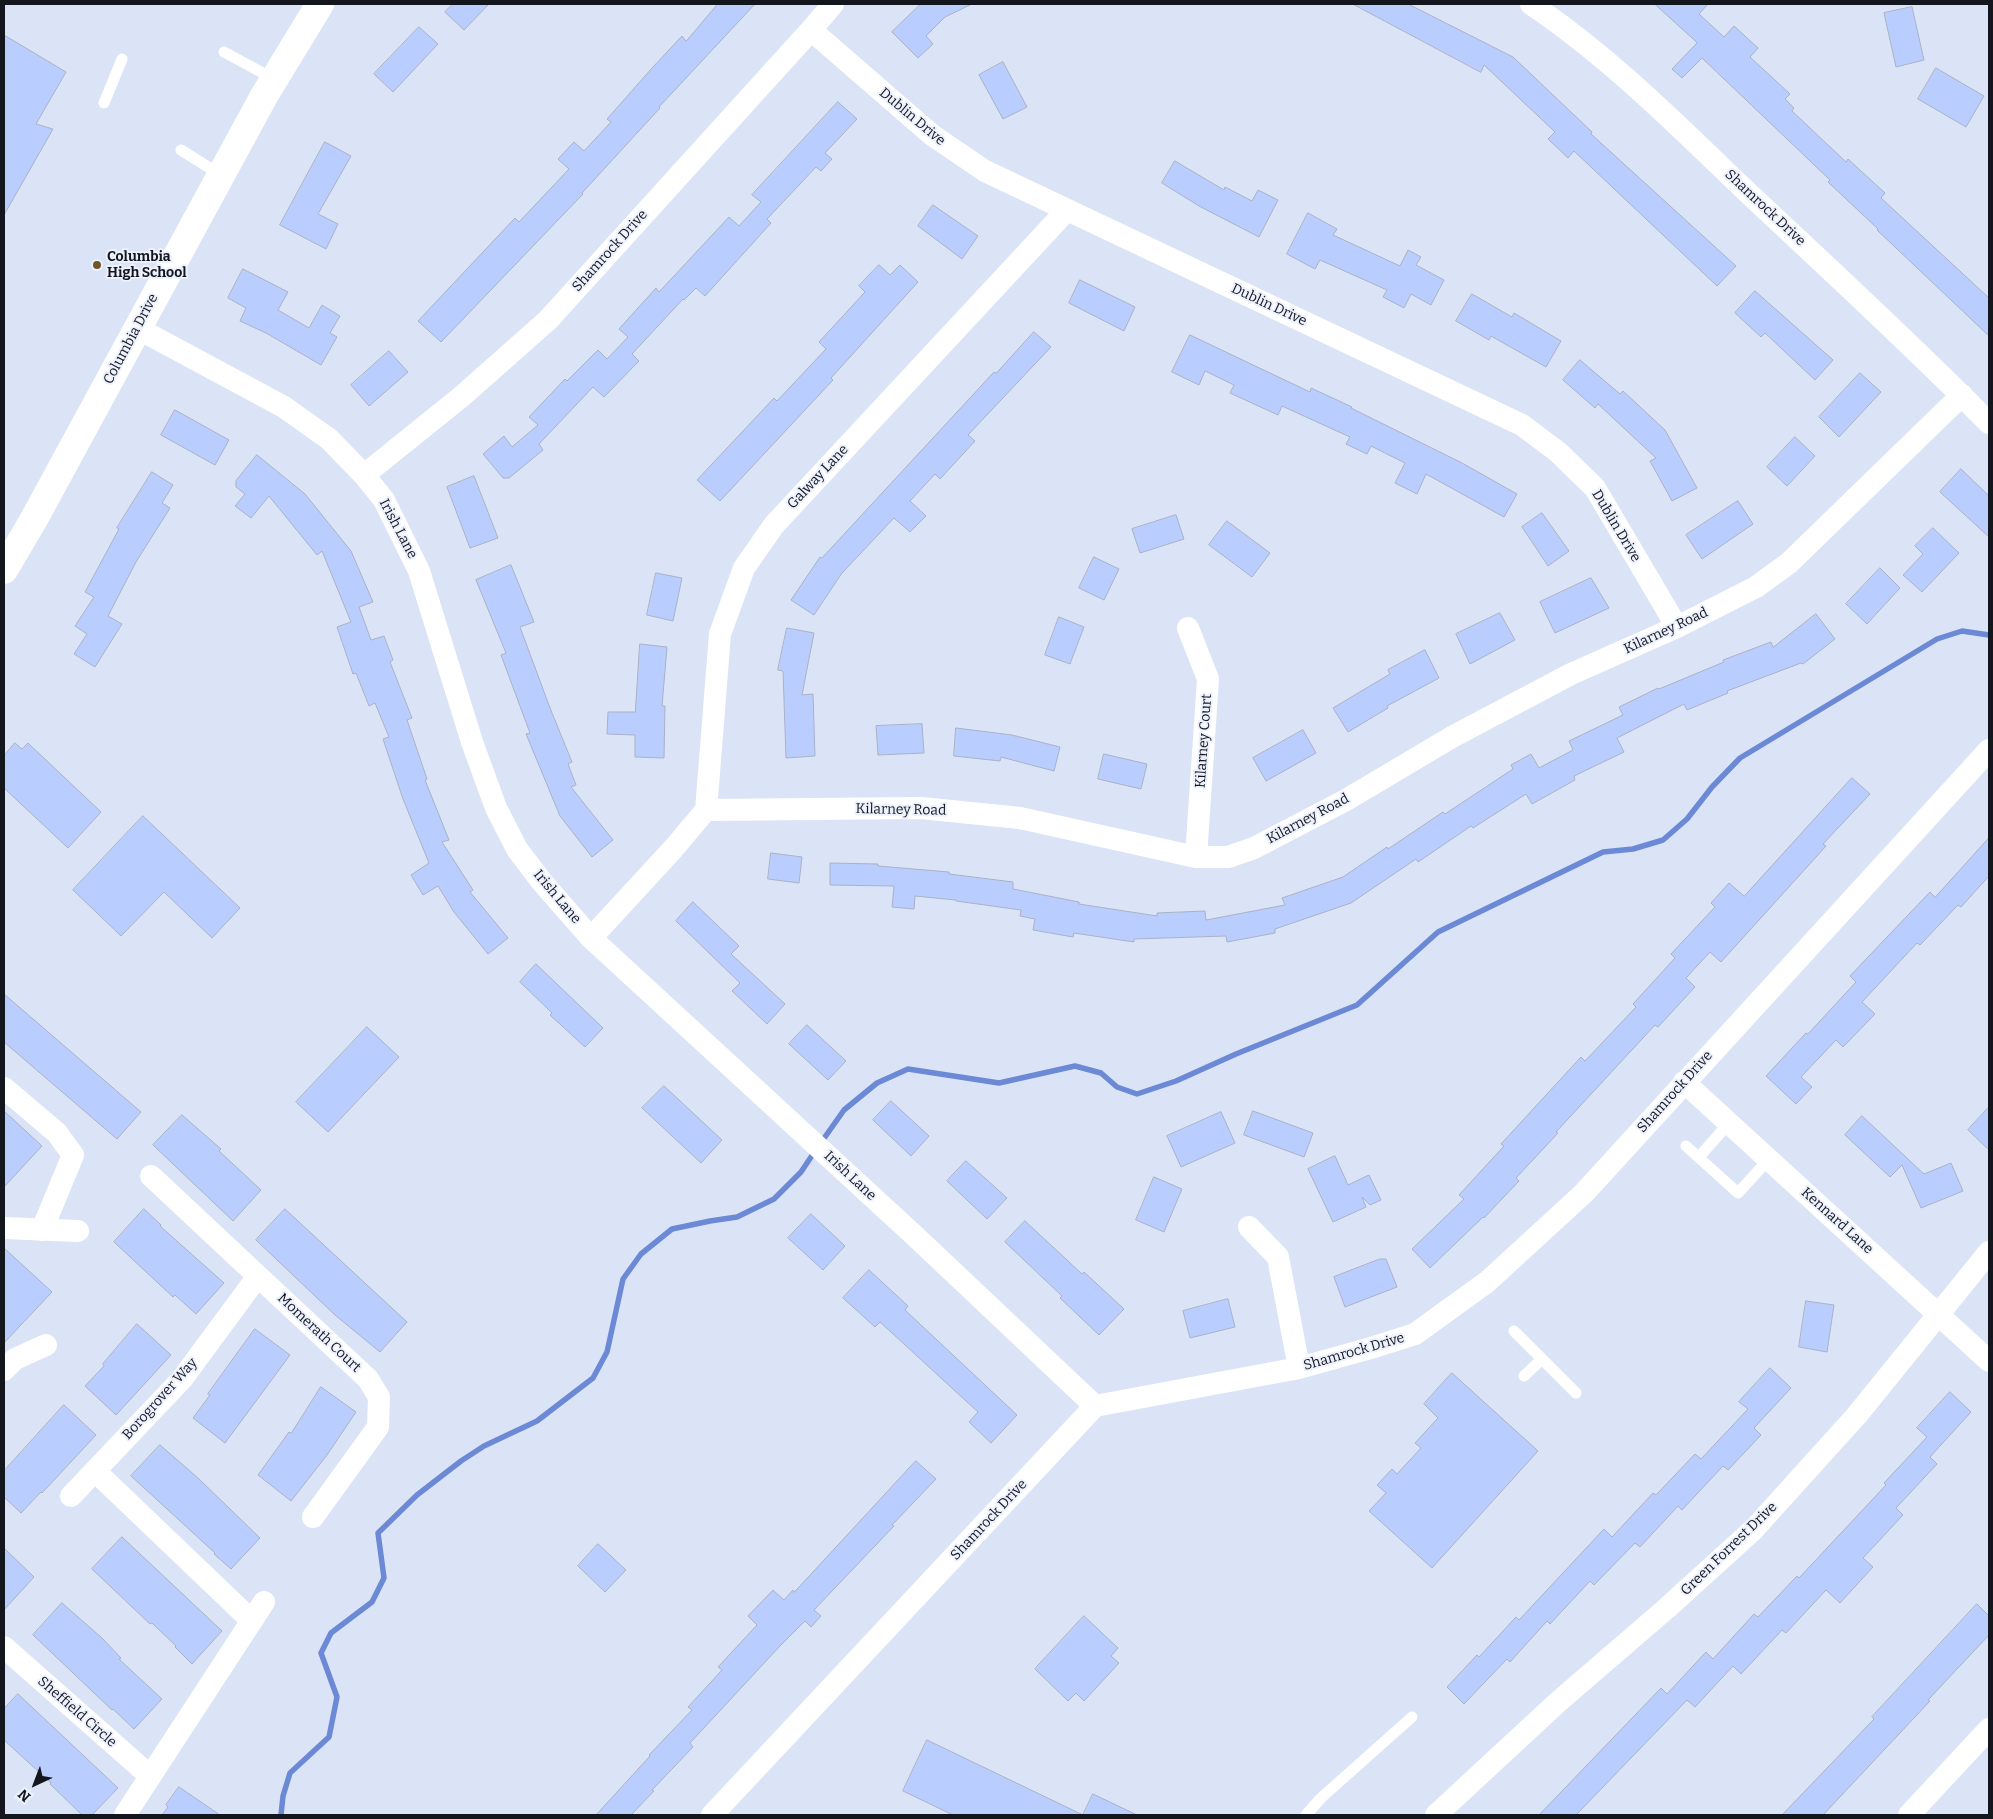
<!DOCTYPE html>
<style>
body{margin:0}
#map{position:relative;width:1993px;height:1819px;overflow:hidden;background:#dbe4f7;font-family:Bitter,serif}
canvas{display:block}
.frame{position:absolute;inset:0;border:5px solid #13161d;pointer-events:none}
.north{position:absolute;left:10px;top:1759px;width:50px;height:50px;-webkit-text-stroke:4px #ecf1fd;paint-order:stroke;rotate:223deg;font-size:14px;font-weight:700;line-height:20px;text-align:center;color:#13161d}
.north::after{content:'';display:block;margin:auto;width:18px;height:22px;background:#13161d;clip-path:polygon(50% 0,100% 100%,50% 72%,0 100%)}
</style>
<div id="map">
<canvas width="1993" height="1819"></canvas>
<div class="frame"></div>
<div class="north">N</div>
</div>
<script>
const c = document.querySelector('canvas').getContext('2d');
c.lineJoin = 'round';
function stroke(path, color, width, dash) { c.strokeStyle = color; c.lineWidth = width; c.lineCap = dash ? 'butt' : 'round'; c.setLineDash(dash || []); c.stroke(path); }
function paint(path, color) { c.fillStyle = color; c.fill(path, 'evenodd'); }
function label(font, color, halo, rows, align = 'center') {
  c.font = font + ' Bitter,serif'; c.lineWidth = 4; c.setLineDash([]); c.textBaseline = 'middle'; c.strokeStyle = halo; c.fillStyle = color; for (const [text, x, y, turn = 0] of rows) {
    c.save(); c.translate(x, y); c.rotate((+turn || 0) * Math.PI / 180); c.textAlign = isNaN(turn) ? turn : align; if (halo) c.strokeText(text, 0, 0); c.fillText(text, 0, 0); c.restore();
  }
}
const stream = new Path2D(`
 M820,1144L844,1110L877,1083L908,1069L999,1083L1075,1066L1101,1073L1117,1087L1137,1094L1176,1081L1236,1054L1357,1005L1438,932L1603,852L1633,849L1663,840L1687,819L1712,787L1740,758L1937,639L1962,631L1989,635
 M281,1815L283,1796L290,1773L329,1737L337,1697L321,1653L331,1633L372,1602L384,1578L378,1533L417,1495L461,1461L484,1446L537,1421L593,1378L607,1352L623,1279L641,1254L672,1229L710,1221L737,1217L774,1199L801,1172L815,1151`);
const building = new Path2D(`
 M453,4H489L464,30L445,12Z
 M718,4H755L659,107L660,108L582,193L583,194L441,342L418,321L515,218L519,222L569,169L558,159L574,142L584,151L611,122L607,119L653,67L682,36L686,41Z
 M921,4H972L945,17L926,36L933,44L918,58L892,32Z
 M1353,4H1408L1513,57L1592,132L1591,134L1736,266L1717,286L1574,151L1568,158L1548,139L1555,132L1484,65L1481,72Z
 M1655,4H1708L1699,14L1724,37L1734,26L1758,48L1750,57L1790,94L1785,99L1794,108L1792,111L1846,162L1848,159L1885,193L1881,198L1989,298V336L1877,230L1878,229L1828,182L1830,180L1702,58L1682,78L1672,69L1697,43Z
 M1912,7L1924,60L1896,67L1884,13Z
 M419,27L438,44L393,92L374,74Z
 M4,35L66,72L36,124L53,129L4,215Z
 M1003,62L1027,107L1003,119L979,75Z
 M1936,68L1984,96L1966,127L1918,99Z
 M838,102L857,119L825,153L832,159L821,171L816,167L767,219L771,223L705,296L696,288L684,300L683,299L632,354L639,361L604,397L593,387L539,444L543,450L509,478H503L483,454L504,436L512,447L538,425L529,417L565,379L567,381L598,350L607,359L628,337L619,329L656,288L659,292L729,217L739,226L761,202L752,195Z
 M325,142L351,156L318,214L338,224L326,249L280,225Z
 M1175,161L1224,190L1225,187L1252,201L1258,190L1278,200L1259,237L1199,206L1162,183Z
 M933,205L978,236L962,259L918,226Z
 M1308,213L1337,229L1333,235L1400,266L1408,250L1421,257L1416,265L1444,280L1431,305L1411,294L1404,308L1383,297L1387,290L1320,260L1315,269L1287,254Z
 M879,265L890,275L900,265L918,282L831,378L833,380L720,501L697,480L774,398L777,401L826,349L819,342L865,292L859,286Z
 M243,269L288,292L278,310L309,328L322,305L340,316L330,333L337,337L321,365L266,333L240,321L246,308L228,298Z
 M1080,280L1135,307L1124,331L1069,303Z
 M1755,291L1833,360L1815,380L1765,333L1761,337L1735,313Z
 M1472,294L1512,317L1514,313L1561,341L1546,367L1491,336L1489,340L1456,321Z
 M1034,332L1051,347L968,435L975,441L940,479L935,474L910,501L926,516L910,532L894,518L842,573L814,615L791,600L820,557L822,558L994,372L996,373Z
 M1190,335L1310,392L1311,388L1352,407L1351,408L1462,463L1517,494L1504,517L1426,474L1417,494L1395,483L1405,463L1371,446L1367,454L1346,444L1350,437L1282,406L1278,415L1230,393L1234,385L1205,371L1199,385L1172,372Z
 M389,351L408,372L369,406L351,385Z
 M1580,360L1620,394L1623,391L1665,430L1697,488L1672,501L1650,461L1656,458L1598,404L1595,408L1563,380Z
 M1860,373L1881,392L1839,437L1819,417Z
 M175,410L229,440L215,465L161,435Z
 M1795,437L1815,456L1787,486L1767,467Z
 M257,455L305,494L351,551L373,602L359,607L371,640L384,636L393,660L390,662L412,718L407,720L427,779L425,780L449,840L442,842L473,890L470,892L508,938L488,954L454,912L438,886L423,895L411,875L429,863L403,799L383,739L389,737L375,703L369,706L356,673L353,674L337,627L351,622L322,551L317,555L269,496L251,518L235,506L245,494L236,487V481Z
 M1961,469L1989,496V537L1940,492Z
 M152,472L173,485L162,503L170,508L136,562L108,616L122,624L95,667L74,654L87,634L75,626L94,597L85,592L119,529L117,528Z
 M474,476L498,538L470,548L447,487Z
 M1738,501L1753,524L1702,559L1686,535Z
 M1542,513L1569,551L1548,566L1522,527Z
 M1176,515L1184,539L1140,553L1132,529Z
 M1227,521L1270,553L1252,577L1209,545Z
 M1933,528L1959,553L1922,592L1903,575L1923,554L1915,546Z
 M1094,557L1119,569L1104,600L1079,588Z
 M511,565L534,622L520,627L550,708L572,762L568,764L576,785L571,787L613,840L592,857L560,816L526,734L530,733L501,655L506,653L476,580Z
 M1880,568L1900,588L1867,624L1846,604Z
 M656,573L682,578L673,621L647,615Z
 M1591,578L1609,608L1555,633L1540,602Z
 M1500,613L1515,640L1470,664L1456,634Z
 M1816,614L1835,639L1803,664L1801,663L1727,691L1728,693L1687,710L1684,704L1617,738L1624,752L1574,776L1575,780L1532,804L1526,794L1473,828L1471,826L1418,862L1416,859L1351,903L1275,929V933L1227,942L1226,936L1134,939V942L1074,933L1073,937L1033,930L1035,919L1020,916L1021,910L956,901V900L915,896L914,909L892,907L894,886L830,885V863L878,864V866L949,872V874L1013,882V889L1079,902V904L1157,916V913L1205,911L1206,920L1285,905L1282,898L1343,877L1387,847L1388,849L1443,812L1445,814L1513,769L1511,765L1531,754L1539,768L1573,750L1569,741L1623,715L1619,707L1658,688L1659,689L1724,662L1723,660L1771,642L1773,647Z
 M1059,617L1084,627L1070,664L1045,655Z
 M787,628L814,633L802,695L813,694L815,756L786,758L783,671L778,670Z
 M640,644L667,647L662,706H665L664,758L635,757V735L607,734L608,712H635Z
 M1425,650L1439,678L1387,706L1388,708L1348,732L1333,708L1390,674L1388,670Z
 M922,724L924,753L878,755L876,726Z
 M956,728L1012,735L1060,747L1054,771L1001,757L1000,761L954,756Z
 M1303,730L1316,753L1266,781L1253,758Z
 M15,743L22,749L28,743L101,812L68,848L4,788V756Z
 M1104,754L1147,764L1141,789L1098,779Z
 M1852,778L1870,794L1823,844L1826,846L1721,962L1710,952L1686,978L1695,987L1658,1027L1655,1025L1556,1132L1558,1133L1516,1178L1519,1181L1484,1218L1483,1217L1430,1268L1412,1249L1464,1199L1459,1195L1504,1146L1501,1144L1581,1057L1585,1061L1636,1007L1633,1004L1675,958L1671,954L1715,907L1711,903L1729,883L1744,896Z
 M143,816L240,908L212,938L164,892L121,936L73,890Z
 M1989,838V876L1961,907L1958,905L1920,945L1917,943L1862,1002L1875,1014L1843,1047L1836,1040L1801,1077L1812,1087L1796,1104L1766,1076L1806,1033L1808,1034L1856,982L1850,976L1887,937L1930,892L1935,897Z
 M771,853L802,857L799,883L768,879Z
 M693,902L739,946L731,954L785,1004L767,1024L732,991L740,983L676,921Z
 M536,964L603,1028L585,1047L550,1015L552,1013L520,982Z
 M4,994L141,1112L117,1139L4,1042Z
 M807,1025L846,1061L828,1080L789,1044Z
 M367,1027L399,1057L328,1132L296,1102Z
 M664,1086L722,1140L701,1163L642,1108Z
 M891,1101L929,1136L911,1156L873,1120Z
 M1989,1107V1150L1968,1130Z
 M4,1111L42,1146L4,1187Z
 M1253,1111L1313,1133L1304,1157L1244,1135Z
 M1221,1112L1235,1143L1181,1167L1167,1136Z
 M182,1115L221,1149L219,1151L261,1190L233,1221L153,1145Z
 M1862,1116L1924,1174L1951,1163L1963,1191L1921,1208L1902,1165L1890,1177L1845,1135Z
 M1335,1156L1348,1185L1369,1175L1381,1200L1370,1205L1362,1197L1366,1207L1333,1222L1308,1169Z
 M966,1161L1007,1198L987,1219L947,1181Z
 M1154,1177L1182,1189L1164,1232L1136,1220Z
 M144,1209L161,1225L160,1226L224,1283L196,1314L175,1295L173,1297L114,1242Z
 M285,1209L407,1322L380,1352L335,1315L256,1240Z
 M811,1214L845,1246L823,1270L788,1238Z
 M1025,1221L1082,1274L1084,1272L1124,1309L1099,1335L1060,1298L1062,1296L1005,1242Z
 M4,1248L52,1292L4,1343Z
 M1380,1259H1386L1397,1287L1345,1307L1334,1277Z
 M869,1270L908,1306L905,1310L1017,1415L991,1443L969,1422L978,1412L880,1322L875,1327L843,1298Z
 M1228,1299L1235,1327L1190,1338L1183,1311Z
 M1806,1301L1834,1305L1827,1352L1799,1347Z
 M137,1324L171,1355L116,1415L85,1386L104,1366L103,1364Z
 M255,1329L290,1355L225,1443L193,1418L210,1395L208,1394Z
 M1770,1368L1791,1388L1754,1428L1761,1435L1728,1470L1723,1466L1682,1510L1678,1506L1640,1547L1635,1543L1594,1585L1590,1581L1550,1624L1547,1621L1510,1662L1507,1659L1464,1704L1447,1687L1477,1655L1479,1657L1516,1617L1519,1620L1604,1529L1612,1537L1653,1493L1656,1495L1695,1454L1701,1459L1748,1409L1739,1402Z
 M1452,1373L1538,1451L1432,1568L1369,1511L1386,1493L1377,1485L1392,1469L1397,1474L1421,1448L1415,1443L1438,1418L1424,1404Z
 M321,1387L356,1412L327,1455L291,1501L258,1475L289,1432L291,1433Z
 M1950,1392L1971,1412L1930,1457L1937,1464L1896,1508L1903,1515L1863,1558L1873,1567L1840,1603L1826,1590L1786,1633L1782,1630L1741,1674L1733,1666L1695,1707L1687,1700L1576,1815H1539L1661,1688L1667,1694L1706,1652L1713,1659L1754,1614L1758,1617L1797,1576L1799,1578L1886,1485L1884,1483L1927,1437L1917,1428Z
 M64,1405L96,1435L42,1493L41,1492L21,1513L4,1497V1471Z
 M160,1445L198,1478L260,1538L231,1569L214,1554L215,1553L131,1476Z
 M916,1461L936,1479L892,1525L894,1526L814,1610L821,1616L811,1627L805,1621L780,1646L690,1743L693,1747L652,1790L654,1791L631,1815H596L650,1756L649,1755L692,1710L688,1707L722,1670L718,1667L757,1625L748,1616L773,1590L784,1600L793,1590L794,1592Z
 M122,1537L222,1631L192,1664L175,1647L176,1646L152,1623L150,1624L92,1569Z
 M598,1544L626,1570L605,1592L578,1566Z
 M4,1548L34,1577L4,1610Z
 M62,1603L102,1638L121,1658L119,1659L162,1699L134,1729L113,1709L112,1710L33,1635Z
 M1977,1604L1989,1616V1635L1928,1700L1930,1701L1823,1815H1782L1874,1719L1872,1717Z
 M1084,1616L1118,1648L1111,1656L1119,1663L1084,1701L1076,1693L1068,1701L1035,1669Z
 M18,1694L118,1788L92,1815H82L50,1784L51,1783L4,1740V1709Z
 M927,1740L1083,1815H953L903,1791Z
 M179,1787L220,1815H162L168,1807L166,1805Z
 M1093,1794L1137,1815H1083Z`);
const service = new Path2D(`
 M224,52L274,79
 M104,103L122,59
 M181,150L221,175
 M1686,1146L1738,1193L1769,1159
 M1699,1157L1729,1123
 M1514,1331L1576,1393
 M1524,1376L1542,1359
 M1306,1815L1321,1798L1412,1717`);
const minor = new Path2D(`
 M1531,4C1610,57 1677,125 1745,190C1827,267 1910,343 1989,423
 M811,30L932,135L985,171L1522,425L1558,452L1595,488L1677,627
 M137,328L284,407L329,439L364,475L384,500L419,571L472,742L496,808L517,849L542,882L591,938L916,1237L1095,1406
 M364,475L461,397L548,320L811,30L833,4
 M1188,628L1208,679L1196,857
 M706,810L720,634L744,568L774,525L1067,210
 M591,938L673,849L706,810L921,808L1020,818L1196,857H1228L1254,848L1346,800L1452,737L1571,674L1677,627L1756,587L1789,563L1962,395
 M1684,1082L1989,1361
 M4,1088L57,1133L73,1155L42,1230
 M151,1176L368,1379L379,1397L378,1427L313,1517
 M1249,1227L1278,1257L1299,1368
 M4,1228L78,1231
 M4,1370L15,1359L46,1345
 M95,1471L252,1621
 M71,1496L182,1379L258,1276
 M4,1647L150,1776
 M125,1815L264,1602
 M712,1815L1095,1406L1299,1368L1371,1348L1415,1334L1487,1282L1584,1193L1989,750
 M1436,1815L1558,1702L1667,1608L1754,1529L1857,1415L1989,1252
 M1909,1815L1989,1729`);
const secondary = new Path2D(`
 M4,570L34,519L264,96L320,4`);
const markers = [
 [97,265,5,"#725429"]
];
const streetNames = [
 ["Dublin Drive",912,117,40],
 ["Shamrock Drive",1765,208,43],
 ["Shamrock Drive",610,251,-48],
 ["Dublin Drive",1269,305,25],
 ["Columbia Drive",131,339,-62],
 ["Galway Lane",818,477,-47],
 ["Dublin Drive",1616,526,59],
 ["Irish Lane",398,529,62],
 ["Kilarney Road",1666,631,-25],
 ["Kilarney Court",1204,741,-86],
 ["Kilarney Road",901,810,1],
 ["Kilarney Road",1308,819,-28],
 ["Irish Lane",557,897,50],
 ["Shamrock Drive",1675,1092,-48],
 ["Irish Lane",850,1176,43],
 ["Kennard Lane",1837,1221,42],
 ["Momerath Court",319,1333,43],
 ["Shamrock Drive",1354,1352,-16],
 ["Borogrover Way",160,1399,-48],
 ["Shamrock Drive",989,1520,-47],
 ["Green Forrest Drive",1729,1549,-44],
 ["Sheffield Circle",77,1712,41]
];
const poiNames = [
 ["Columbia",107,257],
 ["High School",107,273]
];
stroke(stream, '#6c89d6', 5.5);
paint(building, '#b9ceff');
stroke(building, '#a9b1c4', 1);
stroke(service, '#fff', 11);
stroke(minor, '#fff', 22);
stroke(secondary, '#fff', 28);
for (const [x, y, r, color] of markers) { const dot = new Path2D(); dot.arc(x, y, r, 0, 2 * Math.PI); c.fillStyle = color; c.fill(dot); stroke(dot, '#ecf1fd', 2); }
label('14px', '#13161d', '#ecf1fd', streetNames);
label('bold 14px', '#13161d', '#ecf1fd', poiNames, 'left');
</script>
